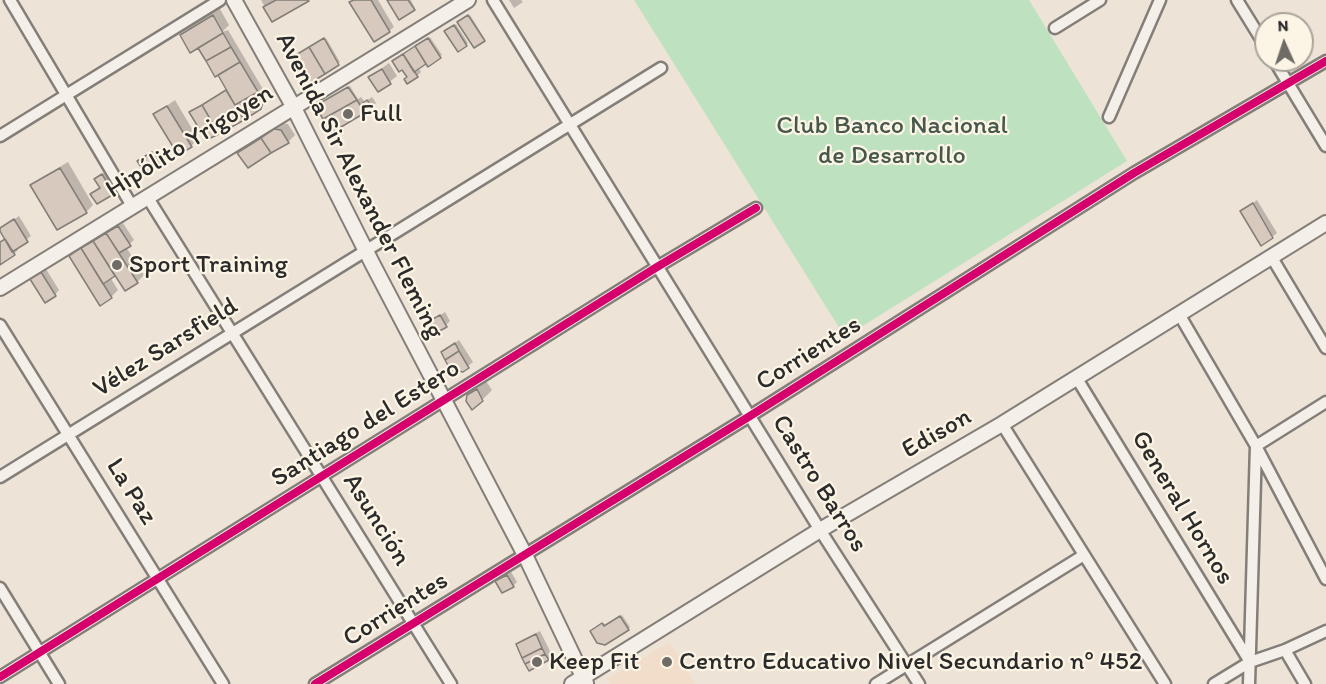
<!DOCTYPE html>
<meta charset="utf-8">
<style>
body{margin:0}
#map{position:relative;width:1326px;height:684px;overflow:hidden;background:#eee3d7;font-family:Itim,sans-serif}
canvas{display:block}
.north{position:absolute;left:1254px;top:12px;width:60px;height:60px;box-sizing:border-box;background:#fcf5e5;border:2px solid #a8a49b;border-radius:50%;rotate:357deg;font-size:16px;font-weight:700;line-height:24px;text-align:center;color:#2b2b2b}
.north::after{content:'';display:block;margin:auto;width:21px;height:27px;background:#6f6b67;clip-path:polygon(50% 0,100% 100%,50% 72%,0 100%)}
</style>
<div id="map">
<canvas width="1326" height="684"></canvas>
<div class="north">N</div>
</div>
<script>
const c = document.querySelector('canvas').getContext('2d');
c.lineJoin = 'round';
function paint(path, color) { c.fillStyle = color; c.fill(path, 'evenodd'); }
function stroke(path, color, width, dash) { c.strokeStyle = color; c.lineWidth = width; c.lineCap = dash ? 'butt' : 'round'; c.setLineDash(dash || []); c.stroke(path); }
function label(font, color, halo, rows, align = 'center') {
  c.font = font + ' Itim,sans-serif'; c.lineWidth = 4.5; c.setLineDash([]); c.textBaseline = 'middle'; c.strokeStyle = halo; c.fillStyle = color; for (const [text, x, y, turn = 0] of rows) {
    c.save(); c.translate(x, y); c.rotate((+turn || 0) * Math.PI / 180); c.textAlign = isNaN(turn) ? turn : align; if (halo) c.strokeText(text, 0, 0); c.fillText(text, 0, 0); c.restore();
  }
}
const built = new Path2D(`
 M670,642L695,684H610L607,679Z`);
const green = new Path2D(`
 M634,0H1029L1127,161L845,337Z`);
const shadow = new Path2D(`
 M261,0H307L272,20Z
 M354,0H378L394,27L389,31L351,3Z
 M389,0H411L415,8L414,9Z
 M509,0H521L523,2L514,8Z
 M220,9L229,25L222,32L228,30L267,96L265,103L261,108L205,103L227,89L199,46L182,35L189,28Z
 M470,15L485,39L484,40L460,21Z
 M456,24L468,43L458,50L447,29Z
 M430,37L442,55L418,67L421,72L417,76H409L394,61Z
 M326,38L340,62L309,81L294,57Z
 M389,63L397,76L379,90L370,77Z
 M350,86L358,99L361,97L365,102L372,97L376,103L372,107L318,104Z
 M175,100L198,139L191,146L155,114Z
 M282,123L288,124L295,135L288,142L239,153L246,146Z
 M157,149L163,158L158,162L144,157Z
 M68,162L93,205L86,212L32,186L39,179Z
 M106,171L117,188L113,193L92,194L101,187L96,179Z
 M1257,200L1277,233L1272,237L1242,211Z
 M19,216L31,236L17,247L18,250L14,254L0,263V242L6,238L0,229Z
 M123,223L134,240L126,247L144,275L137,282L116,274L110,277L118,290L111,297L71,256L78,250Z
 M46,269L59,290L55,295L31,279Z
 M445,312L450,321L446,325L428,323Z
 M459,340L473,362L463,370L443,352Z
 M486,381L492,390L482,400L469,395Z
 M511,572L517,582L513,586L497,581Z
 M622,615L630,627L628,629H593L604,623L606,626Z
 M540,631L552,655L548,659L517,645L522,640Z`);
const building = new Path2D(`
 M276,0H308L309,1L272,22L263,7Z
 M354,0H371L390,32L374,42L349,2Z
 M387,0H408L415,10L399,20Z
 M213,15L223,33L190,53L180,35Z
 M468,15L485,41L474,48L457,22Z
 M454,25L467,46L458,52L444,31Z
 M223,33L231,47L206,61L198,48Z
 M324,38L339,65L325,74L309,47Z
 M428,38L441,58L428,67L415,46Z
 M415,46L426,64L414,72L403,54Z
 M231,47L240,62L215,77L206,61Z
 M309,47L325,74L310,83L305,82L291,58Z
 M403,54L418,77L407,84L404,79L407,77L402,70L399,72L392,61Z
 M240,62L258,92L235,105L218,75Z
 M382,69L391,84L378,92L368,77Z
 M348,87L357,100L323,119L315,106Z
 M226,90L244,120L219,134L202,105Z
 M258,92L263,101L261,109L244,120L235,105Z
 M357,100L360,105L367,100L373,108L331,133L323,119Z
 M202,105L219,134L206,140L189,112Z
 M167,106L192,147L178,155L153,114Z
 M274,129L281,130L289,143L271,153L261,138Z
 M261,138L271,153L248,168L237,153Z
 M152,152L159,163L145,173L137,161Z
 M60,168L87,213L57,230L30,185Z
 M102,174L114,194L97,204L90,194L100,188L94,179Z
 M1253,203L1273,238L1261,246L1240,211Z
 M14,219L28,242L12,252L0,231V228Z
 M118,226L131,246L119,253L106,233Z
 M106,233L138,283L125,291L93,241Z
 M5,239L15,255L0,265V242Z
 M93,241L115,276L103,284L81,248Z
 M81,248L112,298L100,306L69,256Z
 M41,272L56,296L45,303L30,279Z
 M440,315L447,327L432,335L426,323Z
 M455,343L459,351L445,360L441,352Z
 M459,351L469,368L463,372L450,369L445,360Z
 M477,389L483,401L472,410L466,401L467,395Z
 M507,575L514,587L502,593L495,581Z
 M620,616L629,630L605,645L597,643L590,631L602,623L604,626Z
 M536,634L542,648L522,658L516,644Z
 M542,648L545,654L525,664L522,658Z
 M545,654L549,660L529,671L525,664Z`);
const street = new Path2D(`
 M10,0L132,206
 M493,0L820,530L919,684
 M1237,0L1266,47
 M1055,28L1100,0
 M1274,60L1326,146
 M1109,117L1160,0
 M0,136L220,0
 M148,198L451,684
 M1271,256L1326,348
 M1179,314L1256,446L1326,579
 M0,325L223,684
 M1076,377L1250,662
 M1002,424L1165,684
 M0,477L661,68
 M0,588L59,684
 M1285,650L1305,684
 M0,677L657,267L756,208
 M315,684L750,416L1134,173L1326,61
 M876,684L1084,555
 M1214,684L1250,662L1285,650L1326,631
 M1249,684L1256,446L1326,402`);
const secondary = new Path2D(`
 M234,0L293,106L372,263L525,555L586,683
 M0,288L468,0
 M572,684L820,530L1002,424L1326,223`);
const cycleway = new Path2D(`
 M0,677L657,267L756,208
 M315,684L750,416L1134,173L1326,61`);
const markers = [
 [348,114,6,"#6f6b67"],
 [117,265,6,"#6f6b67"],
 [537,662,6,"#6f6b67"],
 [667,662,6,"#6f6b67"]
];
const poiNames = [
 ["Full",360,114],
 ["Sport Training",129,265],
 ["Keep Fit",549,662],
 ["Centro Educativo Nivel Secundario nº 452",679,662]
];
const parkNames = [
 ["Club Banco Nacional",892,126],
 ["de Desarrollo",892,156]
];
const streetNames = [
 ["Hipólito Yrigoyen",190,142,-32],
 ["Avenida Sir Alexander Fleming",359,186,63],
 ["Vélez Sarsfield",166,348,-32],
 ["Corrientes",809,354,-32],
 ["Santiago del Estero",366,424,-32],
 ["Edison",937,434,-30],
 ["Castro Barros",819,484,58],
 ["La Paz",131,492,58],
 ["General Hornos",1182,508,59],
 ["Asunción",376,520,58],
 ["Corrientes",396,610,-32]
];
paint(built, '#f1ddc9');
paint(green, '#bee1c0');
paint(shadow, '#0003');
paint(building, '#d7c9be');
stroke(building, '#837e78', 1.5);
stroke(street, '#837e78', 15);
stroke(secondary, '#837e78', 18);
stroke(street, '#f4f0e9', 10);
stroke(secondary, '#f4f0e9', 14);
stroke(cycleway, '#d6006c', 8);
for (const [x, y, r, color] of markers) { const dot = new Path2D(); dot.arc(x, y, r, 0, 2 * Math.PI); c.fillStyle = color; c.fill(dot); stroke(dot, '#fcf5e5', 2); }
label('26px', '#2b2b2b', '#fcf5e5', poiNames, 'left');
label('26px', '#46584c', '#fcf5e5', parkNames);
label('26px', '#2b2b2b', '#fcf5e5', streetNames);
</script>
